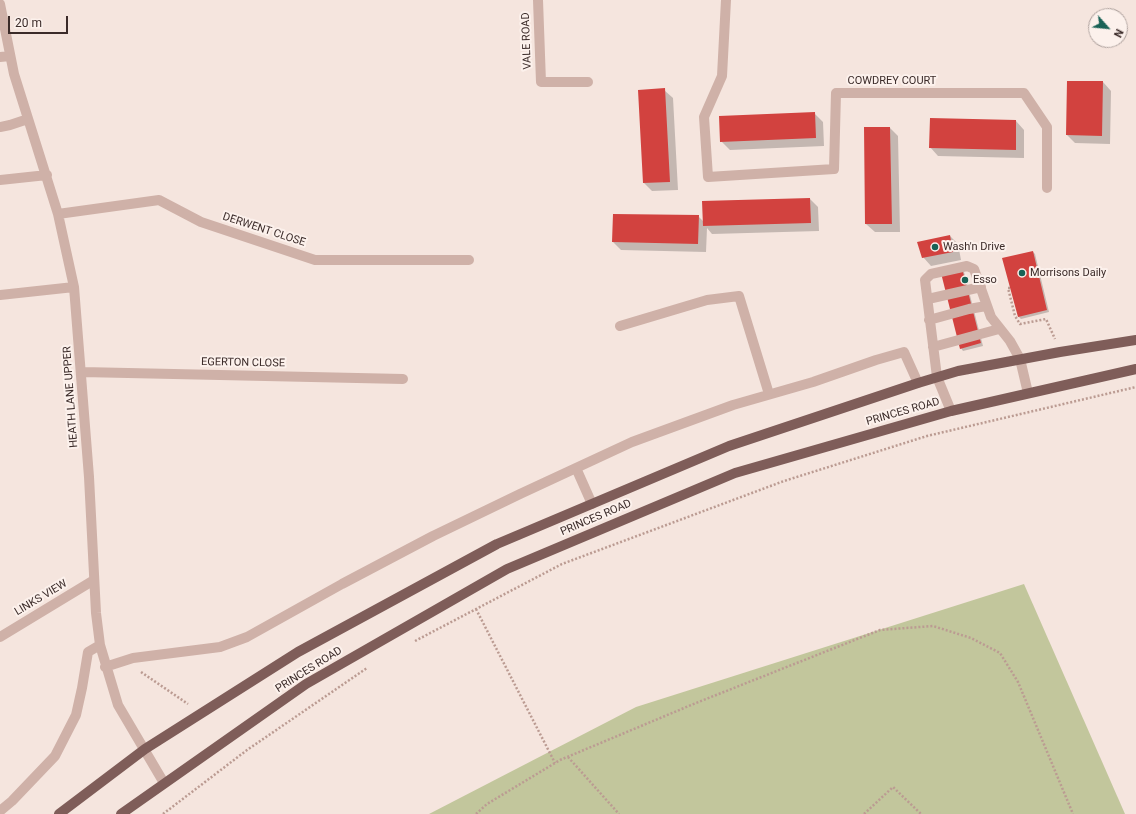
<!DOCTYPE html>
<style>
body{margin:0}
#map{position:relative;width:1136px;height:814px;overflow:hidden;background:#f5e5de;font-family:Roboto,sans-serif}
canvas{display:block}
.north{position:absolute;left:1088px;top:8px;width:40px;height:40px;box-sizing:border-box;background:#fcf1ec;border:1px solid #afa29e;border-radius:50%;rotate:117deg;font-size:11px;font-weight:700;line-height:16px;text-align:center;color:#3b2b29}
.north::after{content:'';display:block;margin:auto;width:14px;height:18px;background:#196256;clip-path:polygon(50% 0,100% 100%,50% 72%,0 100%)}
.scale{position:absolute;left:8px;top:16px;width:60px;height:18px;box-sizing:border-box;border:2px solid #3b2b29;border-top:0;padding-left:5px;font-size:12px;line-height:14px;white-space:nowrap;color:#3b2b29;-webkit-text-stroke:3px #fcf1ec;paint-order:stroke}
</style>
<div id="map">
<canvas width="1136" height="814"></canvas>
<div class="north">N</div>
<div class="scale">20 m</div>
</div>
<script>
const c = document.querySelector('canvas').getContext('2d');
c.lineJoin = 'round';
function paint(path, color) { c.fillStyle = color; c.fill(path, 'evenodd'); }
function stroke(path, color, width, dash) { c.strokeStyle = color; c.lineWidth = width; c.lineCap = dash ? 'butt' : 'round'; c.setLineDash(dash || []); c.stroke(path); }
function label(font, color, halo, rows, align = 'center') {
  c.font = font + ' Roboto,sans-serif'; c.lineWidth = 4; c.setLineDash([]); c.textBaseline = 'middle'; c.strokeStyle = halo; c.fillStyle = color; for (const [text, x, y, turn = 0] of rows) {
    c.save(); c.translate(x, y); c.rotate((+turn || 0) * Math.PI / 180); c.textAlign = isNaN(turn) ? turn : align; if (halo) c.strokeText(text, 0, 0); c.fillText(text, 0, 0); c.restore();
  }
}
const green = new Path2D(`
 M1024,584L1125,814H429L636,707Z`);
const shadow = new Path2D(`
 M1103,82L1111,91L1110,144L1075,143L1067,135Z
 M664,90L673,98L678,190L652,191L644,183Z
 M814,113L823,122L824,146L730,150L721,141Z
 M931,119L1016,121L1024,130V158L938,156L930,147Z
 M865,128H890L898,136L900,232H875L866,224Z
 M810,199L818,207L819,231L712,234L707,228L706,252L621,250L613,242L698,216L703,221Z
 M950,236L958,244L961,260L931,266L923,257Z
 M1033,252L1035,254L1049,312L1021,319L1018,316Z
 M963,268L983,346L963,351L961,348L941,270Z`);
const building = new Path2D(`
 M1067,81H1103L1102,136L1066,135Z
 M665,88L670,182L643,183L638,90Z
 M815,112L816,138L720,142L719,116Z
 M930,118L1016,120V150L929,148Z
 M864,127H890L892,224H865Z
 M810,198L811,223L703,226L702,201Z
 M613,214L699,215L698,244L612,242Z
 M950,235L953,252L922,258L917,242Z
 M1033,251L1047,310L1018,317L1002,258Z
 M961,264L981,343L960,349L940,269Z`);
const path = new Path2D(`
 M1010,288H1008L1015,316L1020,324L1046,319L1055,339
 M476,609L555,763
 M415,641L562,564L784,481L927,436L1136,387
 M141,672L188,704
 M568,757L619,814
 M163,814L247,750L367,668
 M476,814L487,804L560,760L696,703L880,630L933,626L971,638L1000,653L1018,682L1073,814
 M864,814L893,787L921,814`);
const minor = new Path2D(`
 M538,0L541,82H588
 M726,0L722,76L704,117L708,177L834,169L836,93H1024L1047,127V188
 M0,4L14,74L58,214L74,287L89,477L96,613L100,645L118,705L164,783
 M0,57L10,56
 M0,127L10,125L28,119
 M0,180L47,175
 M58,214L159,200L201,222L315,260H469
 M0,295L74,287
 M928,299L981,287
 M929,320L969,309L986,306
 M620,326L707,300L739,296L769,394
 M933,347L999,329
 M82,372L403,379
 M951,411L937,377L925,280L931,274L967,266L974,269L991,317L1010,341L1020,359L1028,393
 M576,468L592,504
 M0,637L94,580
 M105,667L133,658L220,647L247,637L342,584L433,536L520,494L632,442L733,405L813,382L876,360L904,352L918,383
 M0,811L12,801L55,756L76,715L82,688L88,652L100,645`);
const major = new Path2D(`
 M59,814L145,749L298,652L497,544L729,446L918,383L958,371L1060,352L1136,340
 M121,814L306,684L507,569L735,473L951,411L1136,369`);
const markers = [
 [935,247,4,"#196256"],
 [1022,273,4,"#196256"],
 [965,280,4,"#196256"]
];
const streetNames = [
 ["VALE ROAD",527,41,-92],
 ["COWDREY COURT",892,81],
 ["DERWENT CLOSE",264,230,18],
 ["EGERTON CLOSE",243,363,1],
 ["HEATH LANE UPPER",71,397,-94],
 ["PRINCES ROAD",903,412,-16],
 ["PRINCES ROAD",596,518,-23],
 ["LINKS VIEW",41,598,-31],
 ["PRINCES ROAD",309,670,-32]
];
const poiNames = [
 ["Wash'n Drive",943,247],
 ["Morrisons Daily",1030,273],
 ["Esso",973,280]
];
paint(green, '#c2c69c');
paint(shadow, '#0003');
paint(building, '#d2423f');
stroke(path, '#bb9b92', 2.5, [2, 2]);
stroke(minor, '#cfb1a8', 10);
stroke(major, '#7f5d59', 10);
for (const [x, y, r, color] of markers) { const dot = new Path2D(); dot.arc(x, y, r, 0, 2 * Math.PI); c.fillStyle = color; c.fill(dot); stroke(dot, '#fcf1ec', 1.5); }
label('11px', '#3b2b29', '#fcf1ec', streetNames);
label('11px', '#3b2b29', '#fcf1ec', poiNames, 'left');
</script>
